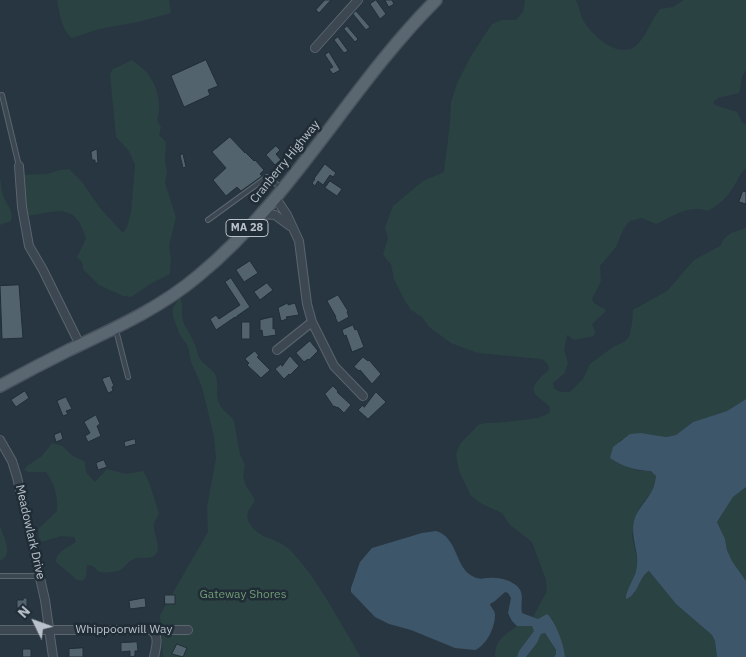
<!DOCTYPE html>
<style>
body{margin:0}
#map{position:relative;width:746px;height:657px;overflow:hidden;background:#283641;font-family:"IBM Plex Sans",sans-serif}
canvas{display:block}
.north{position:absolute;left:10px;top:597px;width:50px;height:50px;-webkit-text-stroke:4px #202c36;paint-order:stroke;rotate:312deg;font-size:14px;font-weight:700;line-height:20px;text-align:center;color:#b9c2cb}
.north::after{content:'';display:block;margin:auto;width:18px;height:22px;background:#b9c2cb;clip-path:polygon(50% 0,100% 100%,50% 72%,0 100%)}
</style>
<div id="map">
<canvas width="746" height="657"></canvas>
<div class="north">N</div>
</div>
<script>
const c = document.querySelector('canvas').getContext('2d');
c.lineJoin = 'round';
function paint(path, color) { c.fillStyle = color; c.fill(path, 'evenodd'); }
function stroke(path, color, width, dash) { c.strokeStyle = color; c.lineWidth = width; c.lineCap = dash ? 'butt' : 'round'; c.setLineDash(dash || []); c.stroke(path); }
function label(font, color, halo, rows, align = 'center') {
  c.font = font + ' "IBM Plex Sans",sans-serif'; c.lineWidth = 5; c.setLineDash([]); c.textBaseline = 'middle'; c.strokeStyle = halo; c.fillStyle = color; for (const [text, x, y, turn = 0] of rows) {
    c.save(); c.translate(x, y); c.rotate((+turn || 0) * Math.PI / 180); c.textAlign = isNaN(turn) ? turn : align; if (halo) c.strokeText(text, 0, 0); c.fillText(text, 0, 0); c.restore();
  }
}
const green = new Path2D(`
 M57,0H169L171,13L138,22L99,29L72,38C62,31 59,11 57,0Z
 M525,0H576C579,6 580,12 582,18C589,33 617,59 634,47C645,40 651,20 660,9L673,7L684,0H746V70C740,76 742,85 739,93L718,98L713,102L715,105L737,112L742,122L746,125V168C739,175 736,184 730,192C724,201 716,206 708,211C687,204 674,216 656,224L642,218L630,221L624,228L616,247L600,266L601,281L592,299L594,303L606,310L605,312L592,324L595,331L594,336L574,340L567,335L564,350L568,363L564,374L553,383L554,389L561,392H570L583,379L590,364L613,347L624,342L629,337L632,324L633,310L667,291L694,260L720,246L724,239L731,233L746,228V399L727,411L693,422L676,435L666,437L641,433L620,440L616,462L639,471H651L656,476L653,490L639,508L632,535L637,560V568L629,589L626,594H633L644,576L649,571L676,604L712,635L715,641L717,657H565C565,643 556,631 552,618L538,619L533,617L547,591L546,580L532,542L510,525L502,513L482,504L471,496L459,471L456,454L460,444L478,425L486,423H497L538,418L548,414L550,412L549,406C545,402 541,400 537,396C527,387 542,376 549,370C549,365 546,361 541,359L479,353L461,347L451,343L429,327L422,317L411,310L405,301L394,279L391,264L386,259L383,254L388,239L385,227L393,206L423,181L444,172L450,123L451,102L458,81L471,56L492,24L502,20H516L523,12Z
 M132,60C138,65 146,70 150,77C158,88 162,108 157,120L161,127L159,135L166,142L165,161L167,172L165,183L176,217L169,246L171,259L170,274L152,283L131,297L123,296L99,285L83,269L82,262L77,257L86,239C75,199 55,213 25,216L21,175L47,174L60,170L69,169L82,182L100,208L123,233L127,227L131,212L135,165L129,151L116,137L110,74L113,69Z
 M0,177C1,184 2,192 4,198C8,206 14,212 11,221L0,225Z
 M180,297C184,306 180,314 184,324C188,331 192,337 195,345C197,349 197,355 200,359C205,366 213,369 216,376C219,385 215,394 219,403C222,411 230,414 234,421L240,455L245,465L243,475L245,484L255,500C252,508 245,511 248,520C256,540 279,537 291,551C318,579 340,623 361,657H163L160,615L208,532L207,507L216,458L214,436L202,387L191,362L188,346L180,335L173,317V308Z
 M52,443L62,446L73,456L82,460L85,462L86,472L95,482L107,469L126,474L143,471C152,484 153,498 159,513C158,516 155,520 154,523C152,532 162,546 156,554C152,560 143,557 137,558C130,559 127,565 122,569C116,573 105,573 99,572L93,566L87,565L86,577L82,581L77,580L56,562C56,551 68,548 76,542L74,537L61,536L42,542L39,538L38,529L57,511C58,496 55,484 46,472H28L24,470L27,466L42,456Z
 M746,487V581L732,561L727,550L725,539L717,522L733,497Z
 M0,526C4,538 14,554 0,561Z
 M517,626H532L535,631L519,651L517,657H495C495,639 504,636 517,626Z
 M545,633L556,651V654L554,657H526L537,643L541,634Z`);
const water = new Path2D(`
 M746,399V487L733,497L717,522L725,539L727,550L732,561L746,581V657H717L715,641L712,635L676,604L649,571C639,577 638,595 626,599C625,592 634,579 636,571C641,555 630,538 634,521C637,509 645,503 650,494C654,489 655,482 656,476L651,471C637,471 621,466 610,458L613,447L630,434L641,433L666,437L676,435L693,422L727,411Z
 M436,531C459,538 454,568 474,577C480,580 483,578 489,578C498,577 511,580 518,587C525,595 520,603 522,613L538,619L547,614C555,620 565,647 565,657H554L556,654V650L545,633L541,634L537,643L526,657H517L519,651L534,631L532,626H517L512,621L508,613L511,598L508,593L505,592L495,601L490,604C491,608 495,610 495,615C495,627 487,645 475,650L455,648L411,630L389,624L375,617L351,592V588L360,562L372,548L422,533Z`);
const building = new Path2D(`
 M325,0H331L319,13L316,10Z
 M376,0L386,14L380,19L370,4Z
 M385,0H392L394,4L389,7Z
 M356,11L370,27L366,30L353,14Z
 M347,26L358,39L355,42L344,29Z
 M338,37L348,51L344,53L334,40Z
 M329,52L340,70L333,74L329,69L333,67L325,55Z
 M206,60L218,86L208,90L210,95L184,107L171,76Z
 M230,137L245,153V152L254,161L255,160L264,170L260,174L262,176L241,191L237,187L226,196L213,180L226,168L212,152Z
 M276,146L280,150L276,154L281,160L275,165L266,155Z
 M97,149L98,163H95V160H92L91,152Z
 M183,154L186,167L183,168L180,155Z
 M325,164L336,173L333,177L330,175L323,185L318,181L315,186L312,183L315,179H314Z
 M330,181L342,189L337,196L325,188Z
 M743,191L746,192V204L739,202Z
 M250,261L258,273L244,282L236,270Z
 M231,278L250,307L237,316L236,318L235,317L216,330L210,319L216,315L219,319L240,305L225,282Z
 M267,283L273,290L260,300L254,292Z
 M19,285L23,338L2,339L0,286Z
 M338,295L348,311L347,312L349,317L338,323L335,317H336L327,301Z
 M288,303V305L295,303L299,315L286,317L287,319L281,321L278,308Z
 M273,317V329L275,328L276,335L263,337L262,330L260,331V320Z
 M242,322H250V339H242Z
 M353,325L355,330L357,329L364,347L352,352L346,335L344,336L342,330Z
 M310,341L318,351L309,360L308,359L304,362L296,353Z
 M255,351L259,356L257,357L270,370L261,378L247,365L249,363L245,359Z
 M290,356L299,366L290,375L289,374L284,379L275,369L281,364L282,366Z
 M363,357L368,361L369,360L381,374L372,384L360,370L359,371L354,367Z
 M110,376L114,386L112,387L113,391L108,393L102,379Z
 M333,386L338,391L337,392L351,405L344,413L339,408L333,406L325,394Z
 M25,391L29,398L16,407L11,400Z
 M376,392L386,402L368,419L358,410L363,405L364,407Z
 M66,397L72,409L66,411L68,414L63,416L57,401Z
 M96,415L100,424L97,426L101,436L88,442L85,436L90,433L84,422Z
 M61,432L63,439L56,442L54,435Z
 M135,439L136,444L125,447L124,442Z
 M104,460L107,467L98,470L96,463Z
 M165,595H175V604H165Z
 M23,598H27V608H17V600H23Z
 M145,598L146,607L130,609L129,601Z
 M137,642L138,651H135V656L130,657V651L121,652V643Z
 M177,644L187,648L183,657L172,654Z
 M83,648V657H69V649Z
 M23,649H31V657H23Z`);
const service = new Path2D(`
 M2,95L19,166
 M208,220L267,177L280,187
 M116,330L128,377
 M0,576H40`);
const minor = new Path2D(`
 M315,48L358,0
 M19,166L22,207L29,246L43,270L80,345
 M275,197L287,215L299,241L307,304L312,322L334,366L363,396
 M261,214L275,215L290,226
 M277,350L312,322
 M0,440L12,461L17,477L45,600L53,657
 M0,630H188
 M151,630C160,636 156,647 154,657`);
const primary = new Path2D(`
 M0,386C22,374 45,362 67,351C113,329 159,309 198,276C293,198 350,86 436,0`);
const shields = [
 [247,228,42]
];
const shieldNames = [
 ["MA 28",247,228]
];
const streetNames = [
 ["Cranberry Highway",285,162,-51],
 ["Meadowlark Drive",30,532,77],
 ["Whippoorwill Way",124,630]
];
const parkNames = [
 ["Gateway Shores",243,595]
];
paint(green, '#2a4241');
paint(water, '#3e5669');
paint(building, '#53636e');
stroke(building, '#222e38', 1);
stroke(service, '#5a656e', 6);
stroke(minor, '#5a656e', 10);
stroke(primary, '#48535d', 14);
stroke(service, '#3c4751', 4);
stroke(minor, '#3c4751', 8);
stroke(primary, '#5a6771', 11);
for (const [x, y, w] of shields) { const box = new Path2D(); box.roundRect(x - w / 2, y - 8.5, w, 17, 4); c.fillStyle = '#202c36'; c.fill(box); stroke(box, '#b9c2cb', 1); }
label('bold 11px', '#b9c2cb', null, shieldNames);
label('12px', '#b9c2cb', '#202c36', streetNames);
label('12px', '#719b75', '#202c36', parkNames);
</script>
